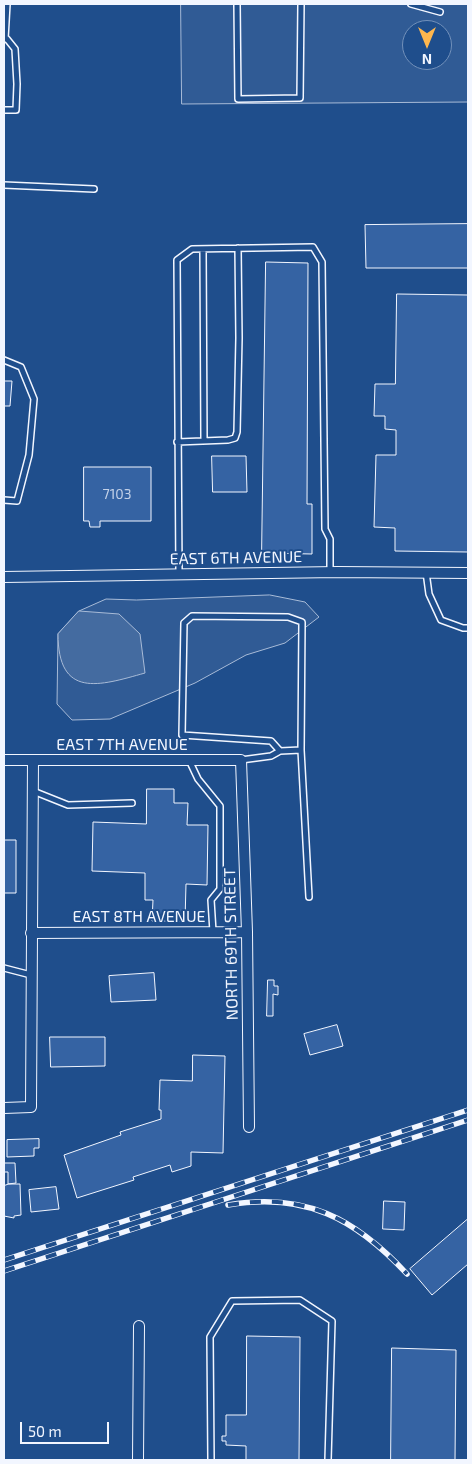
<!DOCTYPE html>
<style>
body{margin:0}
#map{position:relative;width:472px;height:1464px;overflow:hidden;background:#1f4e8c;font-family:"Exo 2",sans-serif}
canvas{display:block}
.frame{position:absolute;inset:0;border:5px solid #f2f6ff;pointer-events:none}
.north{position:absolute;left:402px;top:20px;width:50px;height:50px;box-sizing:border-box;background:#1f4e8c;border:1px solid #7391ba;border-radius:50%;rotate:180deg;font-size:14px;font-weight:700;line-height:20px;text-align:center;color:#f2f6ff}
.north::after{content:'';display:block;margin:auto;width:18px;height:22px;background:#ffb74d;clip-path:polygon(50% 0,100% 100%,50% 72%,0 100%)}
.scale{position:absolute;left:20px;top:1422px;width:89px;height:22px;box-sizing:border-box;border:2px solid #f2f6ff;border-top:0;padding-left:6px;font-size:15px;line-height:18px;white-space:nowrap;color:#f2f6ff;-webkit-text-stroke:4px #1f4e8c;paint-order:stroke}
</style>
<div id="map">
<canvas width="472" height="1464"></canvas>
<div class="frame"></div>
<div class="north">N</div>
<div class="scale">50 m</div>
</div>
<script>
const c = document.querySelector('canvas').getContext('2d');
c.lineJoin = 'round';
function paint(path, color) { c.fillStyle = color; c.fill(path, 'evenodd'); }
function stroke(path, color, width, dash) { c.strokeStyle = color; c.lineWidth = width; c.lineCap = dash ? 'butt' : 'round'; c.setLineDash(dash || []); c.stroke(path); }
function label(font, color, halo, rows, align = 'center') {
  c.font = font + ' "Exo 2",sans-serif'; c.lineWidth = 4; c.setLineDash([]); c.textBaseline = 'middle'; c.strokeStyle = halo; c.fillStyle = color; for (const [text, x, y, turn = 0] of rows) {
    c.save(); c.translate(x, y); c.rotate((+turn || 0) * Math.PI / 180); c.textAlign = isNaN(turn) ? turn : align; if (halo) c.strokeText(text, 0, 0); c.fillText(text, 0, 0); c.restore();
  }
}
const built = new Path2D(`
 M181,4H468V102L182,104ZM412,30H442V60H412Z
 M270,595L305,602L319,617L285,643L246,655L195,683L110,719L72,720L57,704L58,634L79,611L106,599L136,600Z`);
const water = new Path2D(`
 M79,611L119,614L140,634L145,673C99,686 58,699 58,634Z`);
const building = new Path2D(`
 M468,224V268H366L365,225Z
 M266,262L308,263L307,504H312V554L262,553Z
 M397,294L468,295V552L395,551V528L374,527L376,455H396V430L385,429V416H374L375,384H395Z
 M4,381H12L10,406H4Z
 M212,456H246L247,492H213Z
 M84,467H151V521H100V527H90L89,521H84Z
 M147,789H174V803H188L187,825H208L207,885L186,884L185,921H152L153,900H145V873L92,871L93,822L146,824Z
 M4,840H16V893H4Z
 M154,973L156,1000L111,1002L109,976Z
 M268,980H274V986H278V995L273,994V1016H267Z
 M337,1025L343,1046L310,1055L304,1034Z
 M50,1037H105V1066L51,1067Z
 M193,1055L225,1056L223,1153L191,1152V1166L172,1172L170,1165L133,1177L134,1180L77,1198L64,1155L121,1135L120,1132L161,1119V1110H159L160,1080L192,1081Z
 M39,1139V1148H34V1156L7,1157V1140Z
 M4,1163H15L16,1183L8,1184V1172H4Z
 M9,1184H20L21,1215L14,1216V1218L4,1216V1186Z
 M56,1187L59,1209L31,1212L29,1190Z
 M384,1201L405,1202L404,1230L383,1229Z
 M468,1219V1264L432,1295L410,1269Z
 M247,1336L300,1337L299,1460H246V1446L226,1445V1441H222V1436H226V1415H246Z
 M392,1348L456,1350L455,1460H391Z`);
const lane = new Path2D(`
 M237,4L238,99L300,98L301,4
 M411,4L440,12
 M5,39L7,4
 M4,110H16L17,84L15,49L7,39
 M4,185L94,189
 M203,249L204,441
 M4,360L21,367L34,399L29,455L17,501L4,500
 M177,442L228,440L235,438L237,432L239,338L238,248
 M426,572L429,594L441,620L463,628H468
 M179,574L177,260L192,249L313,247L322,262L325,529L330,539V572
 M301,750L309,897
 M189,760L198,779L220,806V889L211,900L213,932
 M241,760L271,756L280,751L301,750L302,622L288,617L192,616L184,623L182,735L271,741L280,751
 M33,791L68,805L132,803
 M4,968L31,975
 M211,1460L210,1337L232,1301L300,1300L332,1321L328,1460`);
const street = new Path2D(`
 M4,577L337,572L468,573
 M4,760H241L247,932L249,1127
 M31,933L247,932
 M4,1108L31,1107L33,760
 M138,1460L139,1326`);
const rail = new Path2D(`
 M228,1205C305,1192 355,1218 407,1274
 M4,1260L468,1110
 M4,1271L468,1120`);
const numberNames = [
 ["7103",117,494]
];
const streetNames = [
 ["EAST 6TH AVENUE",236,558,-1],
 ["EAST 7TH AVENUE",122,745],
 ["EAST 8TH AVENUE",139,917],
 ["NORTH 69TH STREET",231,944,-91]
];
paint(built, '#305b95');
stroke(built, '#a8bbd7', 1);
paint(water, '#446ba0');
stroke(water, '#a8bbd7', 1);
paint(building, '#3563a3');
stroke(building, '#f2f6ff', 1);
stroke(lane, '#f2f6ff', 8);
stroke(street, '#f2f6ff', 12);
stroke(lane, '#1f4e8c', 5);
stroke(street, '#1f4e8c', 10);
stroke(rail, '#f2f6ff', 5.5);
stroke(rail, '#1f4e8c', 4, [11]);
label('14px', '#c3d1e8', null, numberNames);
label('16px', '#f2f6ff', '#1f4e8c', streetNames);
</script>
